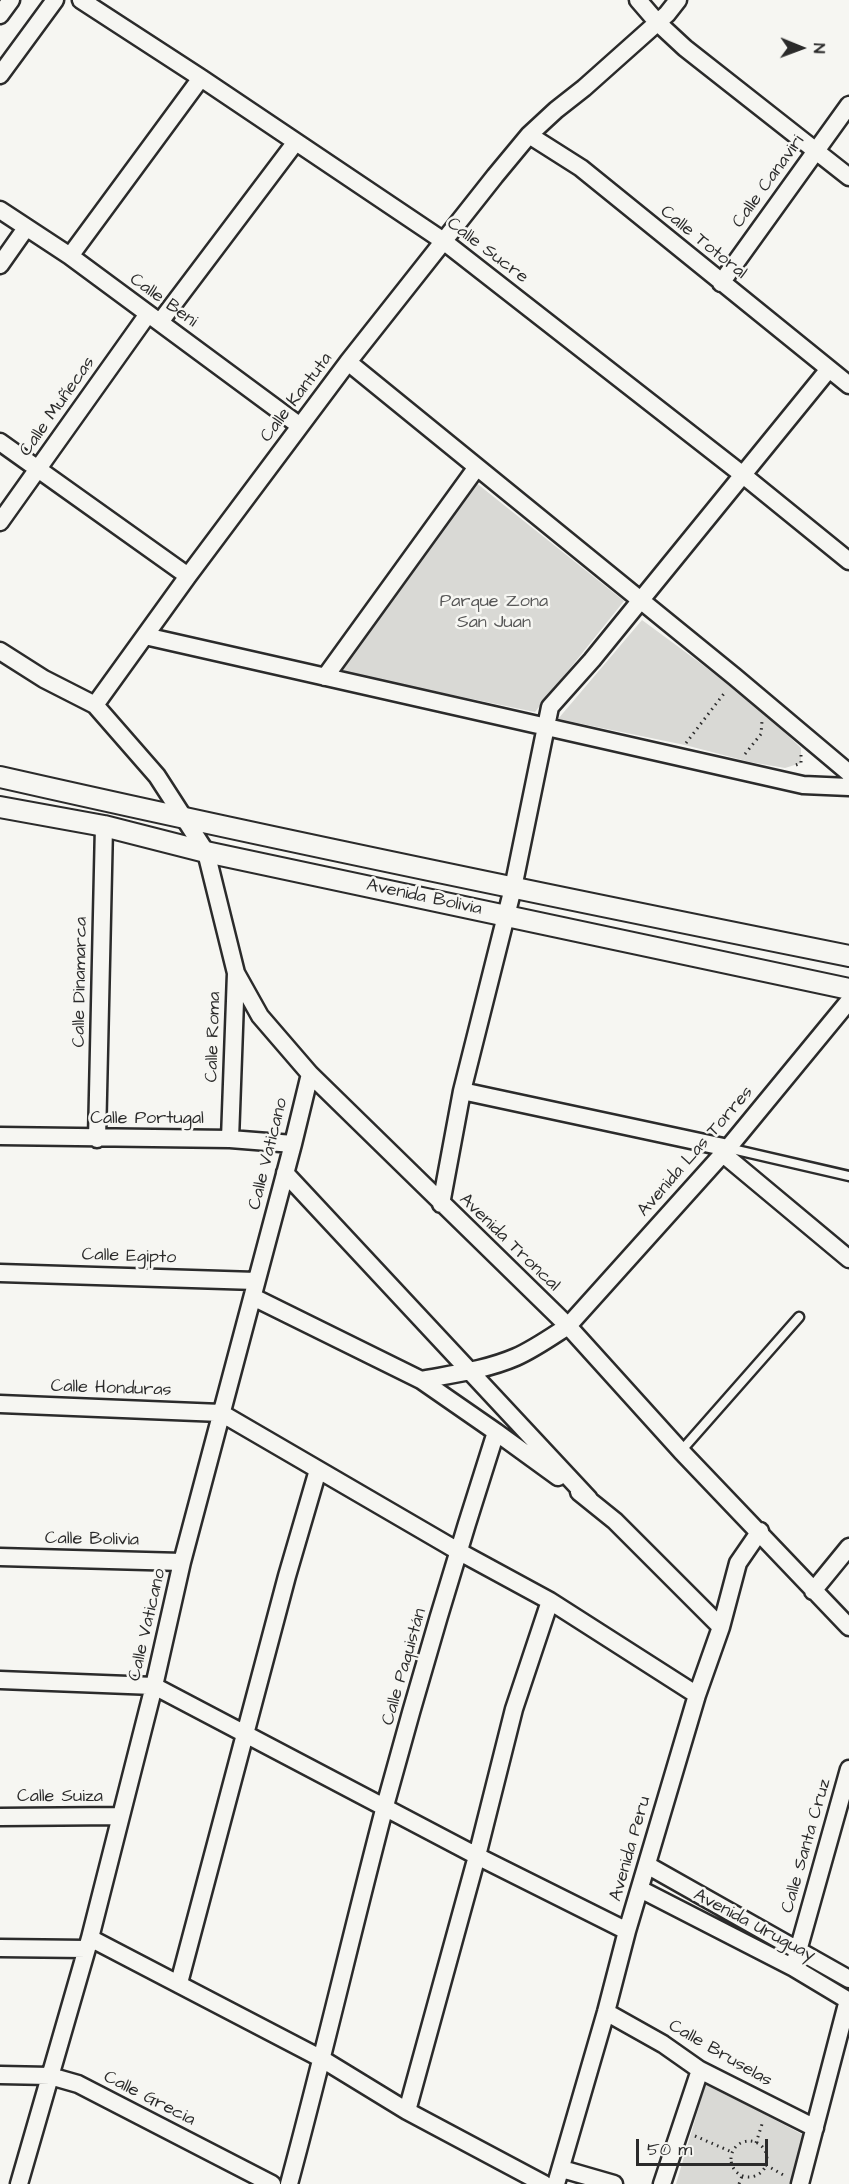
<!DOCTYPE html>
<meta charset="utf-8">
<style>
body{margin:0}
#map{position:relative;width:849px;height:2184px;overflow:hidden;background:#f6f6f2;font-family:"Architects Daughter",sans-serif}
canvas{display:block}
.north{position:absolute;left:771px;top:18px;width:60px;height:60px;-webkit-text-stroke:4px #f6f6f2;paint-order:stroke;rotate:91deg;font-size:16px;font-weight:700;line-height:24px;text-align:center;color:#2b2b2b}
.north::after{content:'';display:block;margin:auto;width:21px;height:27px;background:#2b2b2b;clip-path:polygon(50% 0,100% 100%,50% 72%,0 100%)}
.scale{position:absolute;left:636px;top:2139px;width:132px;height:27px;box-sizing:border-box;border:3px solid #2b2b2b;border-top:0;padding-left:8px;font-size:18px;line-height:21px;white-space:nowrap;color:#2b2b2b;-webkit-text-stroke:4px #f6f6f2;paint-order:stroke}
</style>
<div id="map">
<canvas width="849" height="2184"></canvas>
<div class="north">N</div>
<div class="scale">50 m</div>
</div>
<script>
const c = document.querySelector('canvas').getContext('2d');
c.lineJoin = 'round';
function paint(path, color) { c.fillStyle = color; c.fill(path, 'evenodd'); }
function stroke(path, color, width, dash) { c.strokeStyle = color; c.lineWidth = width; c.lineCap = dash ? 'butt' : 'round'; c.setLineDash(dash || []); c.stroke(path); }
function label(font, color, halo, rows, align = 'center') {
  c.font = font + ' "Architects Daughter",sans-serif'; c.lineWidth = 5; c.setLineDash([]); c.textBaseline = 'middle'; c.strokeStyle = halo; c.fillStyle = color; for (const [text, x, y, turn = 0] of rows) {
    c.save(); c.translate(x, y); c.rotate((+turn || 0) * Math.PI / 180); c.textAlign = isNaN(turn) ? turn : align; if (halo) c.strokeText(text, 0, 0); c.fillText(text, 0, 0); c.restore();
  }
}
const green = new Path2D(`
 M475,482L624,601L535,712L341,672Z
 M642,620C697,661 753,700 801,748V763L785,768L750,762L685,745L558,719Z
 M706,2083L807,2137L794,2184H676Z`);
const path = new Path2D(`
 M686,743L726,691
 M745,754L761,734L762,721
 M796,765L801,763V754
 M695,2136L732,2152
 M731 2159a18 18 0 1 1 36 0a18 18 0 1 1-36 0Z
 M756,2143L763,2121
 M766,2165L785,2176
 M739,2184L742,2176`);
const service = new Path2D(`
 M728,1148L849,1176
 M681,1451L799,1317`);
const minor = new Path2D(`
 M81,0L201,78L442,240L743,475L849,561
 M638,0L657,22L685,48L849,177
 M678,0L667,14L584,88L556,110L529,135L495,176L348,362L188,576L95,705L157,776L206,852L236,973L260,1016L310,1074L568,1326L681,1451L849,1627
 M0,15L11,0
 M0,75L55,0
 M529,135L581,168L849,385
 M0,210L70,256L300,426
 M70,256L201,78
 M0,265L26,228
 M721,283L849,105
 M160,322L295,143
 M348,362L735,677L849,773
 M0,442L188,576
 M0,522L148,314
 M145,636L803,785L849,787
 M0,651L44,679L95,705
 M325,677L477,467
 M462,1091L728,1148
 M0,1136L230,1139L293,1144
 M97,1139L104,826
 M230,1139L236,973
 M722,1153L849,1259
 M285,1173L589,1499
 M441,1204L462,1091L513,888L550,707L592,660L829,369
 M0,1273L256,1281
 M253,1297L421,1380L496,1432C456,1556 419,1681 385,1806C352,1932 323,2058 289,2184
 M421,1380C453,1374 486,1370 516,1357C534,1349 551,1337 568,1326L728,1148L849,1001
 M0,1404L221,1413L458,1551L550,1601L697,1695
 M496,1432L558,1477
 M579,1492L615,1521L721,1627
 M0,1557L182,1562
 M813,1591L849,1547
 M0,1680L154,1686L477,1856L627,1931
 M0,1817L121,1816
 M647,1865L849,1979
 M640,1889L794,1968L849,2001
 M90,1938L322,2059L407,2111L544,2184
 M0,1948L86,1949
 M796,1958L849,1769
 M179,1983L287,1576L318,1470
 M606,2012L663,2044L700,2070L815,2128
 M0,2075L50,2076L78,2084L272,2184
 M407,2111L477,1856L514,1709L550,1601
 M562,2169L614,2184
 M19,2184L90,1938L154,1686L182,1562L293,1144L310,1074
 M556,2184L606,2012L627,1931L697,1695L721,1627L738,1563L760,1531
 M662,2184L700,2070
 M800,2184L848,2000`);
const tertiary = new Path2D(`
 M0,777C282,841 565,899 849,956
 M0,807L104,826L206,852L849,989`);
const streetNames = [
 ["Calle Canaviri",769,182,-54],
 ["Calle Totoral",703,243,39],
 ["Calle Sucre",487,251,37],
 ["Calle Beni",163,301,36],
 ["Calle Kantuta",297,398,-53],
 ["Calle Muñecas",58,407,-55],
 ["Avenida Bolivia",424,898,12],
 ["Calle Dinamarca",81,982,-89],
 ["Calle Roma",214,1037,-88],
 ["Calle Portugal",147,1119],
 ["Avenida Las Torres",696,1152,-49],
 ["Calle Vaticano",269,1154,-76],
 ["Avenida Troncal",509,1243,44],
 ["Calle Egipto",129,1257,2],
 ["Calle Honduras",111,1389,2],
 ["Calle Bolivia",92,1540,1],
 ["Calle Vaticano",148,1625,-77],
 ["Calle Paquistán",405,1667,-74],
 ["Calle Suiza",60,1797],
 ["Calle Santa Cruz",807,1846,-74],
 ["Avenida Peru",631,1849,-74],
 ["Avenida Uruguay",754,1926,28],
 ["Calle Bruselas",720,2054,30],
 ["Calle Grecia",149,2099,27]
];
const parkNames = [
 ["Parque Zona",494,602],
 ["San Juan",494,623]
];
paint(green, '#d9d9d5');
stroke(service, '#2b2b2b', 13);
stroke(minor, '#2b2b2b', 21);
stroke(tertiary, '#2b2b2b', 24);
stroke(path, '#2b2b2b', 3, [1.5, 4.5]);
stroke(service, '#f6f6f2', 8);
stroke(minor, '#f6f6f2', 16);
stroke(tertiary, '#f6f6f2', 20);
label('18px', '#2b2b2b', '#f6f6f2', streetNames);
label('18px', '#565656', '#f6f6f2', parkNames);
</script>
